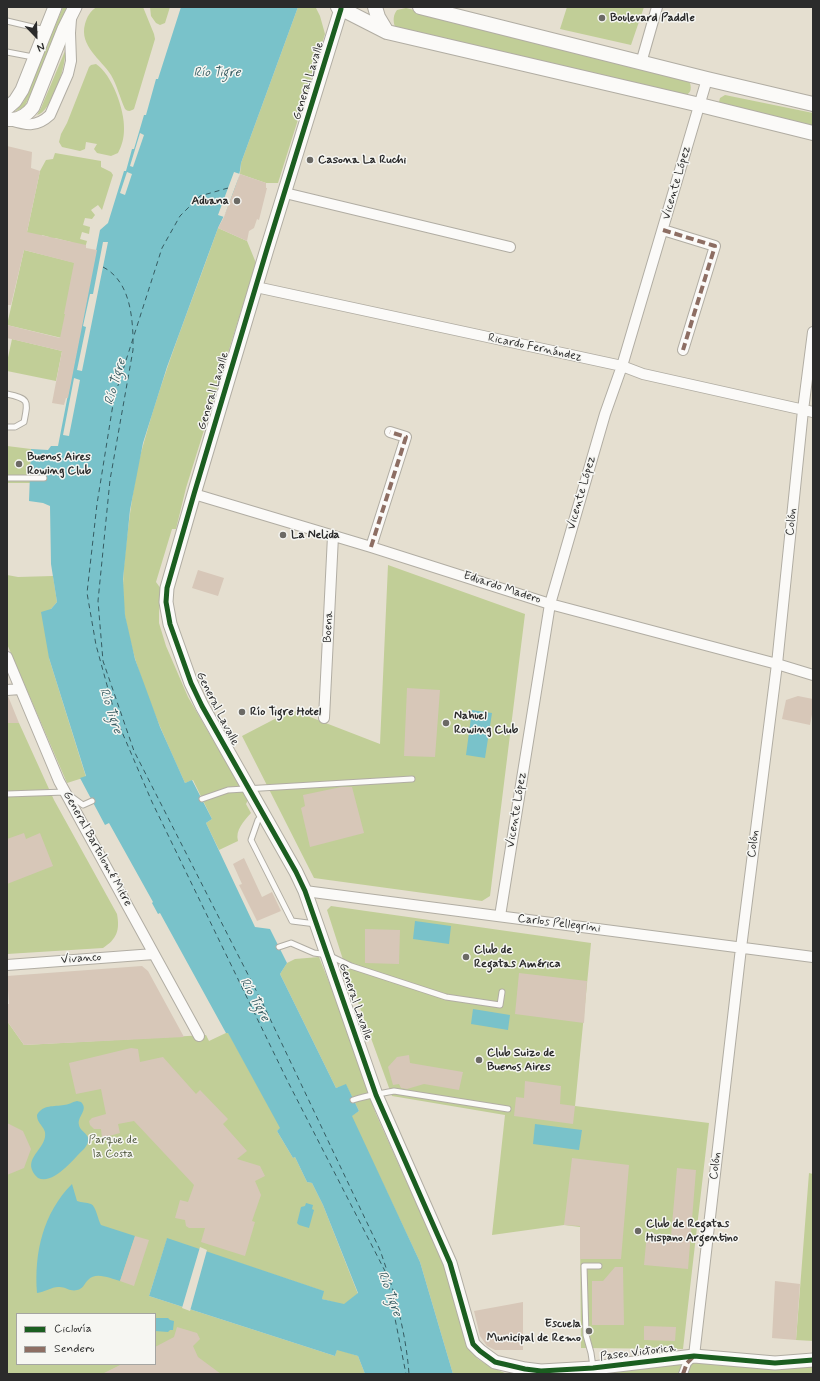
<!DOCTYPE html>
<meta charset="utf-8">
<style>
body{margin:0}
#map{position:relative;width:820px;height:1381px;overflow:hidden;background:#e5dfd0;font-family:Mynerve,sans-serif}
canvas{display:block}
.frame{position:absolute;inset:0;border:8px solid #2b2b2b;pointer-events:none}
.legend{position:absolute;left:16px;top:1313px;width:140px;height:52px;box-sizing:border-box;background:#f6f6f2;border:1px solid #a5a5a2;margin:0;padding:5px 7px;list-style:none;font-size:12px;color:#2b2b2b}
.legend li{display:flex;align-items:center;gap:8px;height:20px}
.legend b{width:20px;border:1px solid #a5a5a2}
.north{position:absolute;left:16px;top:16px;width:40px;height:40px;-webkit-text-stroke:3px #f6f6f2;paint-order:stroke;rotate:157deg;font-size:11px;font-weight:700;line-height:16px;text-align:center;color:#2b2b2b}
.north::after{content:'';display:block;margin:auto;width:14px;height:18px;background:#2b2b2b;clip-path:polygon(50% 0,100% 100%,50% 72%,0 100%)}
</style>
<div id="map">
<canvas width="820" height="1381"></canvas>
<div class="frame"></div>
<ul class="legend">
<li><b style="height:5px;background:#1b5e20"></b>Ciclovía</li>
<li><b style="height:5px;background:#8d6e63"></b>Sendero</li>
</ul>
<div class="north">N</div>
</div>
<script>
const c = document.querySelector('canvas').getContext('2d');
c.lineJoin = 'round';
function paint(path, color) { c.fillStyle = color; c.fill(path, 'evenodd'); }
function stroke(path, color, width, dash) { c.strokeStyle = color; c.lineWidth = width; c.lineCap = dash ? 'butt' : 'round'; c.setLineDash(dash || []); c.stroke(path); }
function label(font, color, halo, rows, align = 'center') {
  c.font = font + ' Mynerve,sans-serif'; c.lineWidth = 3; c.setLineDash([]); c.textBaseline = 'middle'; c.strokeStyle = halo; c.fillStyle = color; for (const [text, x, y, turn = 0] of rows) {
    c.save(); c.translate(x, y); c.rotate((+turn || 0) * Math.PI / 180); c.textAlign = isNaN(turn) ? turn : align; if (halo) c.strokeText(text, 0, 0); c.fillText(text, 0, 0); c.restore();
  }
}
const green = new Path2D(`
 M63,7H67L30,96L24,107L15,112L24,101Z
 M97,7H143L154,34L155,39L134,109C131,111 128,112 125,109C120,98 117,85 111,75C101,59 79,46 85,24C87,17 90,11 97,7Z
 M150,7H170L165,23L160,25L156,23L151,16Z
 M298,7L316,8L320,16L325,34L278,183H266L240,174L241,163Z
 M567,7H644L631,45L560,29Z
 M406,8L684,78L690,83C692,90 690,94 684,96L395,27C393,21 393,15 397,10Z
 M65,51C67,64 51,113 37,115L41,108Z
 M96,64C112,74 125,111 124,129C124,138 122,145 118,153L111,156L97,153L94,149L97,144L86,142L85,149L80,151L62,147L59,142L61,134L67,123L89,67L91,65Z
 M725,95L813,113V129L721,109L719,102L720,98Z
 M55,153L101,161V167L111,172L113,175L102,210L98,205L91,210L95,215L92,219L85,218L83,225L90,227L89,234L82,232L80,239L87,241L85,248L70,247L71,242L55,238L48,242L49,237L42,235L40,240L26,237L40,171L46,160L53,159Z
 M218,228L247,241L256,263L186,488L176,529H172L156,582L161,589L159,613V623L166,646L188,697L248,800L246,804L251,813C244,821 235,830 238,841L219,850L206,823L212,819L193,780L185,783C161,729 135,674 125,616C121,589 124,563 127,537C131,507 135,471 144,442C164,369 193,299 218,228Z
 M24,250L80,264L66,339L7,325Z
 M12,339L62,351L56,381L7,371V362Z
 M7,446L31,449L30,483H7Z
 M388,565L525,614L490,896L482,901L314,878L242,736L292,710L380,744Z
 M7,575L18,577L53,576L57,602L51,609L49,658L86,777L67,783L7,644Z
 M7,723H19L54,800L117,914C120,930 117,939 103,948L7,954Z
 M331,906L591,943L575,1106L709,1123L683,1349L581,1348L580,1227L564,1225L492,1235L505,1115L392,1096L347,972L327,910Z
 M319,957L333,992L376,1114L444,1265L468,1346L478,1359L489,1366L507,1374H453L420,1262L351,1116L359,1111L346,1085L336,1088L280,974L287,963L295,959Z
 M7,1021L24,1045L206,1035L209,1041L228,1032L281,1128L277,1131L293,1158L295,1157L307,1182L312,1183L323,1205L358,1294L344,1305L322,1299L323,1291L167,1239L149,1296L335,1356L337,1349L358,1356L365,1374H7ZM17,1314H155V1364H17Z
 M809,1173L813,1174V1341L796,1340Z
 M694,1361L813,1366V1374H582Z`);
const water = new Path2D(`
 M181,7H298L241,163C239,185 228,208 218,228L167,367L143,443L130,510L123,579L125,615L135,659L160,727L185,783L192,780L212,819L206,823L255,927L270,929L287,963L280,974L336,1088L346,1084L359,1111L352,1116L420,1262L453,1374H365L358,1356L337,1350L335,1356L149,1296L167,1238L324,1291L322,1299L344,1304L358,1293L323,1205L312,1183L307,1182L295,1157L293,1158L277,1131L280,1128L228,1033H226L160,913L158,914L152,903L153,902L109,823L105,825L80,778L86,776L49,658L41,612L51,609L57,602L51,564L50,506L43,503L29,501L31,449L48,450L51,446H58L100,230L108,223L124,171H126L132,149H134L144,115H146L156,79H158Z
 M472,710L492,713L485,758L466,755Z
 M415,921L451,926L449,944L413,939Z
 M473,1009L510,1015L508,1030L471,1024Z
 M77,1101L81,1102C89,1110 77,1116 79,1125C80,1133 96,1135 84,1149C73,1159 54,1185 38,1178C20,1161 43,1151 45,1137C47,1127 37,1125 37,1115C43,1104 54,1107 64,1105C68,1105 72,1102 77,1101Z
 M535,1124L582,1130L579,1150L533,1144Z
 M72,1184L77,1201C82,1203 86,1202 91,1204C96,1206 98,1220 101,1225L135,1236L120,1281C111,1279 96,1271 88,1280C84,1284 83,1289 77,1290C70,1292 65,1286 58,1287C52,1287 44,1292 37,1293C34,1253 43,1213 72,1184Z
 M306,1203L313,1205L312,1209L314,1210L309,1228L299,1225L297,1223L301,1207L305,1206Z
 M155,1318H168L170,1320L174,1321L173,1330H170L168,1332L155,1331Z`);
const pier = new Path2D(`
 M140,133L144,135L133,167L130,166Z
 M127,172L132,174L125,195L120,193Z
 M234,172L240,174L224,217L218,215Z
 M103,242H108L82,371L77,370L86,327L83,326L90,294H93Z
 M74,378L80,380L69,436L63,435Z
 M200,1247L207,1250L190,1311L182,1308Z`);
const ferry = new Path2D(`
 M228,188L200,196L180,216L162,248L114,398L97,504L87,593L96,645L116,718L152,802L287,1080L386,1273L406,1374
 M103,267C128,280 132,311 133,336
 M133,339V350L110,480L98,601L103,661L134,751L263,1004L380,1250C394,1290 406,1332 409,1374`);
const building = new Path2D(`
 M7,146L32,152L31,168L40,171L27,232L86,245V248L97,250L68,398H66L64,405L52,403L62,351L7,338V325L60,338L65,314H64L74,263L24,250L11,305H7Z
 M240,174L266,183V188H267L259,220L257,219L254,228L249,231L247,241L218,228L224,217Z
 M198,570L224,578L218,596L192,588Z
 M407,688L440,690L435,757L404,756Z
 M7,696H8L19,723H7Z
 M798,696L813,699V709L810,725L782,719L786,700Z
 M341,787H352L364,833L310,847L301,808L305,806L303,795Z
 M24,833L26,839L40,833L53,866L7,884V839Z
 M244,858L262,897L272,892L281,911L257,921L239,885L242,884L233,864Z
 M365,929L400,930L399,964L365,963Z
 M142,966L148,971L184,1037L24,1045L7,1021V1004H9L7,976Z
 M519,973L587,981L584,1023L515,1014Z
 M131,1048L138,1049L140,1062L163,1057L196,1094L200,1090L228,1119L223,1124L247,1151L237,1159L260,1166L265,1176L255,1181L261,1195L252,1221L255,1222L245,1256L201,1242L205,1228H189L186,1226L185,1220L175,1218L180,1200L188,1202L194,1185L134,1121L118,1124L120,1133L102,1138L101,1129H94L90,1125L89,1121L92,1118L106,1114L101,1089L76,1094L69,1063Z
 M409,1055L410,1063L463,1072L459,1090L424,1084L407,1089L401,1088L399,1084L393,1085L388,1067L397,1057Z
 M525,1081L561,1086L560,1104L575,1106L573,1124L514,1116L516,1097L524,1098Z
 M7,1123L23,1131L31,1149L24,1168L7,1175Z
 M572,1158L629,1165L621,1259H580V1226L564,1225Z
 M677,1168L696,1170L688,1269L644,1265L647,1233L671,1236Z
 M135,1236L149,1240L134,1286L120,1281Z
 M615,1267H623L624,1325H592V1281H603Z
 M775,1281L800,1284L796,1340L772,1338Z
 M523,1302V1350H495L487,1346L480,1336L474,1311Z
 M644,1326L676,1327L675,1341L644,1340Z
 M177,1327L197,1333L200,1339L193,1346L198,1357L221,1374H102L122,1364H155V1347L174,1337Z`);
const service = new Path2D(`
 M7,21L45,30
 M7,52L33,57
 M7,394C30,399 28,401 24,422L15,427H7
 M7,478H44
 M7,794L65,792L83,805L92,801
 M202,799L228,790L412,779
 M263,814L258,820L251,840L292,921L316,924
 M279,947L291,943L314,953L328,955L351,966L446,997L500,1005L502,992
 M353,1100C367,1095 380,1094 394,1091L508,1109
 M593,1367L591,1353L586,1335L584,1266H599`);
const pedestrian = new Path2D(`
 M683,1374L687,1363L694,1356`);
const minor = new Path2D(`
 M641,63L657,7
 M10,120C26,125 36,128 50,115L68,74L71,61L70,33L71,19
 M285,193L510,247
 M663,230L715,246L683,350
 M256,287L622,366L643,374L813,412
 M194,494L371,547L550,604L777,664L813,675
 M371,547L406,437L390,432
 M7,657L59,781L199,1036
 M7,690L20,689
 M324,718L333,536
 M305,891L813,957
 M500,916L550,604L605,414L622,366L707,79
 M7,965L154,954
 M694,1356L741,948L777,664L803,410L813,332`);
const tertiary = new Path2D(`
 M341,9L267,249L194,494L167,588L166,602L170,624L191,683L202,706L296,872L305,891L376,1095L450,1263L473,1344L480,1351L495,1362L525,1369L541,1371L593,1368L694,1356L775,1363L813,1360
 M7,108L15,101L22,90L55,7
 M7,119C18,121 26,116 33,107L64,29L75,7`);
const secondary = new Path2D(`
 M338,7L387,32L700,105L813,133
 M375,7L378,17L387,32
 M420,7L707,79L813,104`);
const quiet = new Path2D(`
 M663,230L715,246L683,350
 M371,547L406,437L390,432
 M683,1374L687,1363L694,1356`);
const cycleway = new Path2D(`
 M341,9L267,249L194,494L167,588L166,602L170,624L191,683L202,706L296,872L305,891L376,1095L450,1263L473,1344L480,1351L495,1362L525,1369L541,1371L593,1368L694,1356L775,1363L813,1360`);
const markers = [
 [602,18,4,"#6c6a65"],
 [310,160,4,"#6c6a65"],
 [237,201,4,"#6c6a65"],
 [19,464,4,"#6c6a65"],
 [283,535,4,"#6c6a65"],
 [242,712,4,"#6c6a65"],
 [446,723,4,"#6c6a65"],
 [466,957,4,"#6c6a65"],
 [479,1060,4,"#6c6a65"],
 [638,1231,4,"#6c6a65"],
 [589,1331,4,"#6c6a65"]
];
const poiNames = [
 ["Boulevard Paddle",610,18],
 ["Casona La Ruchi",318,160],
 ["Aduana",229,201,"right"],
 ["Buenos Aires",27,457],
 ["Rowing Club",27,471],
 ["La Nelida",291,535],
 ["Río Tigre Hotel",250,712],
 ["Nahuel",454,716],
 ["Rowing Club",454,730],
 ["Club de",474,950],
 ["Regatas América",474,964],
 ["Club Suizo de",487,1053],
 ["Buenos Aires",487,1067],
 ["Club de Regatas",646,1224],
 ["Hispano Argentino",646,1238],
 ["Escuela",581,1324,"right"],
 ["Municipal de Remo",581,1338,"right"]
];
const streetNames = [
 ["General Lavalle",309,81,-73],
 ["Vicente López",677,183,-74],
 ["Ricardo Fernández",535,348,12],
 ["General Lavalle",214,391,-73],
 ["Vicente López",582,493,-74],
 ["Colón",792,522,-84],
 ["Eduardo Madero",502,588,18],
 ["Boena",329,627,-87],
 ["General Lavalle",217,709,63],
 ["Vicente López",517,810,-81],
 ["Colón",754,844,-83],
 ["General Bartolomé Mitre",97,849,61],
 ["Carlos Pellegrini",559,924,7],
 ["Vivanco",81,959,-4],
 ["General Lavalle",355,1002,71],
 ["Colón",716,1166,-83],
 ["Paseo Victorica",638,1353,-7]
];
const parkNames = [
 ["Parque de",113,1140],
 ["la Costa",113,1154]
];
const waterNames = [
 ["Río Tigre",217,73],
 ["Río Tigre",116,382,-74],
 ["Río Tigre",110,711,72],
 ["Río Tigre",254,1000,61],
 ["Río Tigre",389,1294,70]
];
paint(green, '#c1ce97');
paint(water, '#79c2ca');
paint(pier, '#e5dfd0');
stroke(ferry, '#365c62', 1, [5, 4]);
paint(building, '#d7c7b8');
stroke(service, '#b1ada3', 7);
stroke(pedestrian, '#b1ada3', 10);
stroke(minor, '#b1ada3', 12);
stroke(tertiary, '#b1ada3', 15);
stroke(secondary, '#b1ada3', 16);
stroke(service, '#fbfaf8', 5);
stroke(pedestrian, '#fbfaf8', 8);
stroke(minor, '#fbfaf8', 10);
stroke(tertiary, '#fbfaf8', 13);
stroke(secondary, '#fbfaf8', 14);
stroke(quiet, '#8d6e63', 4, [8, 4]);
stroke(cycleway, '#1b5e20', 5);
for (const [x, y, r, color] of markers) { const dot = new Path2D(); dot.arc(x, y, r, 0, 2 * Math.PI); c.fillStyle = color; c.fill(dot); stroke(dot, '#f6f6f2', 1.5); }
label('bold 12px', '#2b2b2b', '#f6f6f2', poiNames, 'left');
label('12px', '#2b2b2b', '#f6f6f2', streetNames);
label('12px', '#4f583e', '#f6f6f2', parkNames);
label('italic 13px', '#365c62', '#f6f6f2', waterNames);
</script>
